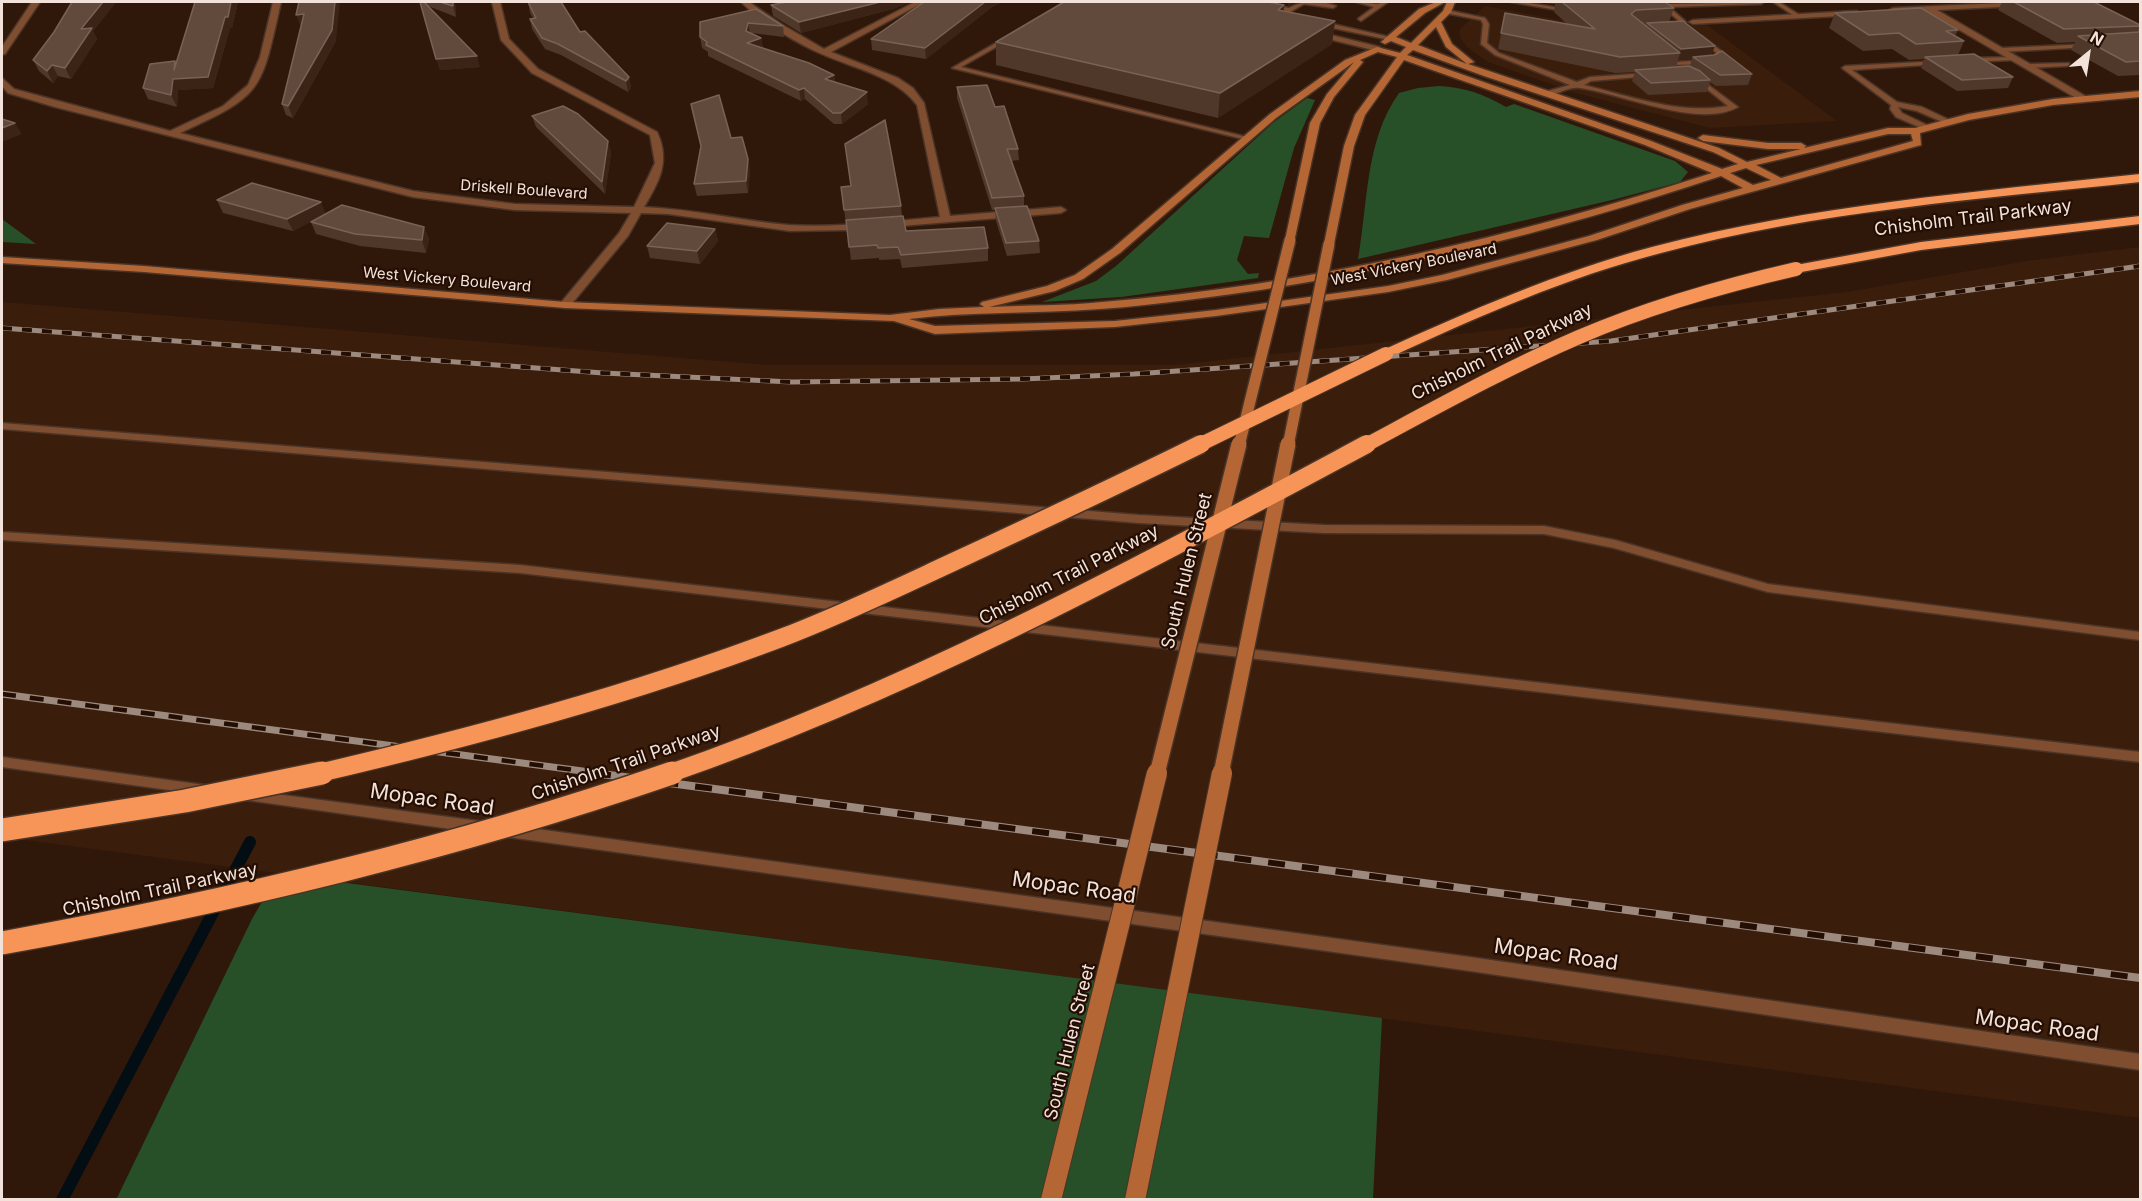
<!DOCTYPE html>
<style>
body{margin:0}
#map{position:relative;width:2142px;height:1201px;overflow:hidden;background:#2f180a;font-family:Inter,sans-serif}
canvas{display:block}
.frame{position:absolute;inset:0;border:3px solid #f2e2d9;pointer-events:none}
.north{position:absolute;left:2058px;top:24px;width:60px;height:60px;-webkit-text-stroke:4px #240e03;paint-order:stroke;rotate:30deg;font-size:16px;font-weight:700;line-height:24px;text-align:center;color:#f2e2d9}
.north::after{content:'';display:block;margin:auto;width:21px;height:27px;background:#f2e2d9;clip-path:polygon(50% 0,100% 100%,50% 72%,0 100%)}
</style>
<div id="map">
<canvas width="2142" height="1201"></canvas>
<div class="frame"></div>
<div class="north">N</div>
</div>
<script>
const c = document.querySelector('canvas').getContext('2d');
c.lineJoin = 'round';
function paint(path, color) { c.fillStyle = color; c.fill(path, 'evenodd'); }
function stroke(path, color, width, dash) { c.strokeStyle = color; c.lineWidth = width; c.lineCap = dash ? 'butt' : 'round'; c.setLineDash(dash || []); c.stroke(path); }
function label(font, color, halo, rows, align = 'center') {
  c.font = font + ' Inter,sans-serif'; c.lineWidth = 4.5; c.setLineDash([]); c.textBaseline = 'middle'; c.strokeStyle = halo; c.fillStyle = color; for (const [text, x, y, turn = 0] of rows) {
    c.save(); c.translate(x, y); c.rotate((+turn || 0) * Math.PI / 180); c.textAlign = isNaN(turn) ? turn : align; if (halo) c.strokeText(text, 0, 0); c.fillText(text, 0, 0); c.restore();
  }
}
const built = new Path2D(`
 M1485,6L1587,25L1672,20L1680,26L1707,25L1837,121L1710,128L1576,93L1488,62L1467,47L1460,38V29Z
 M2140,247V1118L2,837V302L767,365H1174L1846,292L2033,260Z`);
const green = new Path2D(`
 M1439,86C1464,87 1484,94 1506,107L1514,104L1675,161L1688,172L1680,182L1612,200L1358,259C1368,203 1365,141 1399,93L1418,88Z
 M1307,98L1315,100L1294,148L1269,238L1244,236L1237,260L1248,274L1259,273L1258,278L1121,297L1042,302L1096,281L1116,266L1274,122Z
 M2,219L36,244L2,242Z
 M278,874L1382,1018L1373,1199L116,1200L252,919Z`);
const stream = new Path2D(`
 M62,1200L250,842`);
const service = new Path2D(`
 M1244,2H1254L1289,8C1302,0 1322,0 1336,6L1333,8L1304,4L1290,12Z
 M1356,2L1378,4L1382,2H1388L1361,21L1358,19L1359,18L1374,7Z
 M1511,2H1523L1572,10L1569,12Z
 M1660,2L1665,4L1764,2L1761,4L1669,7L1685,21L1686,22L1683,24L1662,7H1653V5L1659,4Z
 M1773,2H1779L1801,16L1796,17Z
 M1447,10L1485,18L1489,24L1487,43L1499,53L1577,82L1590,77L1649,73L1651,74V76L1591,81L1584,85C1630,96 1680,115 1728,106L1693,78L1692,77L1695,75L1738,107C1700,129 1622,94 1580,88C1568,86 1556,96 1544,96V92L1570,85L1495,55L1481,44L1483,24L1481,20L1445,13L1444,12Z
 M1010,35L1012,36V38L961,67L1251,138L1247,140L952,68Z
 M1702,36L1725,54V56L1710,64L1673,65V63L1675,62L1709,60L1719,55L1700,39L1699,38Z
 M2091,44V46L2089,47L2001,52L1998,50L2001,48Z
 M2017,57L2018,58L2015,60L1968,62L1965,60L1968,58Z
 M1941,61L1942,62L1939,64L1852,70L1897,102L1922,107L1954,122L1947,124L1917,111L1898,107L1902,113L1929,126L1930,128L1926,130L1896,117L1890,109L1891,105L1842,68L1845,66Z
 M2069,63V65L2067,66L2029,68L2026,66L2029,64Z
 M2,423L1139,515L1324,525L1544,526L1615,540L1768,584L2140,632V640L1768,592L1614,548L1544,534L1324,533L1139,523L2,429Z
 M2,532L520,565L2140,752V762L520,573L2,540Z
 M2,757L205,785L210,786L212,790L210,794L205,795L2,767Z
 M246,790L479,821L484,823L486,827L484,831L479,833L246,800L241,799L239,795L241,791Z
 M508,825L1463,956L2140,1054V1070L1463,970L508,837L503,835L501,831L503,827Z`);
const minor = new Path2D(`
 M32,2H40L5,54H2V47Z
 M273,2H281C261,91 264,95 180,133L413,191L515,204L634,207L655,163L650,135L532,73L501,40L492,2H500L509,39L538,69L657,132C671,161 659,182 644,207C693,209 741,221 789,225C839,228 891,221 940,217L917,105C895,76 856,69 824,55C796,43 763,23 741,2H749L781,24L824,49L915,2H924L831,52L898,78L913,88L924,103L950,216L1061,207L1066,210L1061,213L851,230L790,231L668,214L641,213L628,236L569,307L565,308L559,305L619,233L631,213L515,210L413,197L55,107L8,93L2,86V78L14,89L170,131L223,106L248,85L260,57Z
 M2023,2H2065L2061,4L1937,10L2087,97V101H2081L1927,11L1893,12L1889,10L1893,8Z
 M1854,11H1857V15L1693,24L1689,22L1693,20Z
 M1316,23H1328L1394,38L1390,40L1328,27H1313V23Z
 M1315,31L1380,47L1381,49L1377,51L1312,35V31Z`);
const secondary = new Path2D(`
 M1436,2H1445L1425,13L1396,37L1411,43L1443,11L1447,2H1455L1451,12L1441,22L1452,44L1474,62L1468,64L1719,148L1747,162L1801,149H1768L1703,141L1698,138L1703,135L1768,143H1801L1806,146L1804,148L1888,128H1915L1968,114L2053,99L2140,91V97L2053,105L1969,120L1920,133L1921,145L1690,209L1597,240L1447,280L1388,292L1216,316L1115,327L935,334L894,321L565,308L144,272L2,263V257L144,266L565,302L890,315L939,309L984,307L980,304L982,302L1047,286L1075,275L1112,249L1270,114L1345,60L1377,47L1400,53L1406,47L1391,41L1385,44L1381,42L1419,9ZM1436,27L1446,47L1467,64L1418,45ZM1413,50L1484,76L1713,152L1738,164L1722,169L1651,141L1407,55ZM1378,52L1397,57L1355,115L1344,146L1324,244L1325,246L1329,247L1334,244L1354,146L1365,115L1404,60L1645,145L1712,173C1515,237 1310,285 1102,302C1065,306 1027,305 989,307L1055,291L1083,279L1120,253L1276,118L1354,62L1327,94L1310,123L1285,240L1290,243L1294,242L1320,123L1334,97L1363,62L1360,60ZM1888,134H1911L1913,141L1781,178L1756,165ZM1746,168L1771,180L1753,185L1730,173ZM1721,176L1743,188L1682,205L1589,236L1442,275L1388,286L1216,310L1115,321L935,326L909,319C972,311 1036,314 1100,309C1131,307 1163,303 1195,299C1374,277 1550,233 1721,176Z`);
const motorway = new Path2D(`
 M2140,174V182C1980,199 1818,211 1661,253C1568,277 1479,316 1391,357H1381L1379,354L1381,351C1469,311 1558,272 1652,247C1811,205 1976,192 2140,174Z
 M2140,216V224L1921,250L1796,273L1789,269L1796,265L1921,242Z`);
const railFar2 = new Path2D(`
 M2,328L603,373L792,382L1023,379L1134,374L1611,341L2140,266`);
const railFar1 = new Path2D(`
 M2,694L605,774`);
const rail = new Path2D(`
 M594,773L2140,978`);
const secondaryBridgeFar2 = new Path2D(`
 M1239,446L1290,240
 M1288,446L1329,244`);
const secondaryBridgeFar1 = new Path2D(`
 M1157,774L1239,444
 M1221,774L1288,444`);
const secondaryBridge = new Path2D(`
 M1051,1200L1157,773
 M1135,1200L1222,773`);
const motorwayBridgeFar2 = new Path2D(`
 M1197,446L1386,354
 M1364,446C1435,408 1505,369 1579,337C1649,307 1722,286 1796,269`);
const motorwayBridgeFar1 = new Path2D(`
 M315,774C473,737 630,695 781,638C839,616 895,589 951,563C1035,524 1118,485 1201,444
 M668,774C913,689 1139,566 1367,444`);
const motorwayBridge = new Path2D(`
 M2,830L185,801L322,773
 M2,943C233,901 451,849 672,773`);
const wall = new Path2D(`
 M72,2H116L93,31L97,39L71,79L58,76L53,83L39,71L33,60L54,32Z
 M195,2H238L232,28H230L213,88L178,90L177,107L148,99L143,88L176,64Z
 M299,2L336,41L293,118L286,115L282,104L301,25Z
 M420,2H455L456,17L428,6L480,67L440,70Z
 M528,2L580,32L629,77L631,88L628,92L561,55L545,49L532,29L530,19L533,18L530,13Z
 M787,2H910L893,9L801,33L773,16L771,5Z
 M924,2H1002L992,7L926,59L872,50L871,39Z
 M1542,2H1665L1674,8L1669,22L1712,55L1752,74L1748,85L1716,86L1710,82L1707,92L1648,95L1632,81L1635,72L1615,73L1498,49L1505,13L1567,24L1554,12L1555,4L1543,3ZM1692,58L1690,66L1676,67L1678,60Z
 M1983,2H2094L2140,25V75L2118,76L2071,50L2075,42L2057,43L1998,10L2002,2Z
 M1284,5V11L1335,21L1332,44L1218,118L996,65V42Z
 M756,9L783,26L784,37L751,33L761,38L763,48L834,75L835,82L868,104L842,124H834L805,99L801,101L708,56V52L702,48L700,37Z
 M1835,13L1958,30L1955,36L1964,41L1958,55L2013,77L2008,88L1957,91L1921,68L1924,59L1909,60L1892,49L1863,51L1829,28Z
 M957,87L995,107L1018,149L1019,160L1011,161L1024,196V206L1039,241L1040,253L1007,256L996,221L995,210H992L957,98Z
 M532,116L608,141L611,153L605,194L536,127Z
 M748,159L750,171L748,193L697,196L694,184Z
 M841,187L901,206L902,216L906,231L988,248V261L902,268L900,259L879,260V258L851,260Z
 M217,200L424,227L429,239L426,253L360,246L316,234L311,222L323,215L293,231L223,213Z
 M715,229L718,241L700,264L650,258L647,246Z`);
const shadedWall = new Path2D(`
 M103,2H116L93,31L97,39L71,79L65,68L81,29Z
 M231,2H238L232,28H230L213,88L178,90L177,107L171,95L175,61L180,72Z
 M335,2H340L336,41L293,118L288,106Z
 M453,2H455L456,17L453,6Z
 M880,2H910L893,9L801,33L799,22Z
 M985,2H1002L992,7L926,59L925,48Z
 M1288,2H1295L1288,6Z
 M1284,5L1282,28L1278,10Z
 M304,14L308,24L300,25L296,15Z
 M1335,21L1332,44L1218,118L1220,93Z
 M748,23L750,33L746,31Z
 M761,38L763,49L747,43Z
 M1715,46L1711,56L1693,57L1692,58L1678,60L1681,49Z
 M477,56L480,67L440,70L436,59Z
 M52,65L58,76L53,83L47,71Z
 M834,75L835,86L825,79Z
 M629,77L631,88L628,92L626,81Z
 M804,88L805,99L801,101L799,90Z
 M867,92L868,104L842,124L841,113Z
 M15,123L22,134L2,142V128Z
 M608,141L611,153L605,194L602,182Z
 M748,159L750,171L748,193L746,181Z
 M321,202L326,214L293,231L287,219Z
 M424,227L429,239L426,253L422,240Z
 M715,229L718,241L700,264L697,251Z`);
const building = new Path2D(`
 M72,2H103L81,29L92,28L65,68L52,65L47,71L33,60L54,32Z
 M195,2H231L228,17H225L208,77L173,79L171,95L143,88L150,64L175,61L174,70Z
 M299,2H335L332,30L288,106L282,104L304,14L296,15Z
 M420,2H424L477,56L436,59Z
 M440,2H453V6Z
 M528,2H561L580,32L585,31L629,77L626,81L558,44L542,38L530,19L536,18Z
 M787,2H880L799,22L771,5Z
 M924,2H985L925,48L871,39Z
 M1064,2H1268L1284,5L1278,10L1335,21L1220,93L996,42Z
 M1562,2H1665L1674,8L1636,10L1631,14L1680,53L1620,57L1501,33L1505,13L1595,29Z
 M2014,2H2094L2140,25V61L2126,62L2078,36L2139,32L2140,26L2064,29Z
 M1921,8L1958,30L1946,31L1964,41L1916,44L1899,33L1869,35L1835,13Z
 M756,9L783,26L748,23L746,31L761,38L747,43L809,63L834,75L825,79L867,92L841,113H833L804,88L799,90L706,45L707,42L700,37V22Z
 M1683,21L1715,46L1681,49L1647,23Z
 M1722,51L1752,74L1720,75L1693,57L1714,55Z
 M1974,54L2013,77L1962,80L1925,57Z
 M1689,66L1700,71L1710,80L1651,83L1635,70Z
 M987,85L995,107L1004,106L1018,149H1007L1024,196L992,198L957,87Z
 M719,95L731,138L742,137L748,159L746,181L694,184L701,146L691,104Z
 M563,106L578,114L608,141L602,182L532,116Z
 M2,119L15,123L2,128Z
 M885,120L901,206L844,210L841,187L851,186L845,144Z
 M252,183L321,202L287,219L217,200Z
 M342,205L424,227L422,240L355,234L311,222Z
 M1027,206L1039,241L1006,243L995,208Z
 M903,216L906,231L984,227L988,248L901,255L898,247L878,248L877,245L849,247L846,220Z
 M667,223L715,229L697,251L647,246Z`);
const farStreetnames = [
 ["Driskell Boulevard",524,190,4],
 ["West Vickery Boulevard",1414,265,-11],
 ["West Vickery Boulevard",447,280,5]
];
const streetNames = [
 ["Chisholm Trail Parkway",1973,218,-7],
 ["Chisholm Trail Parkway",1502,352,-26],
 ["South Hulen Street",1187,571,-76],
 ["Chisholm Trail Parkway",1069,575,-27],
 ["Chisholm Trail Parkway",626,763,-19],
 ["Chisholm Trail Parkway",160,890,-12],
 ["South Hulen Street",1070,1042,-76]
];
const nearStreetnames = [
 ["Mopac Road",432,800,8],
 ["Mopac Road",1074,888,8],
 ["Mopac Road",1556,955,8],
 ["Mopac Road",2037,1026,8]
];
paint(built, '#3a1d0b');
paint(green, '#275028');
stroke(stream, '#030d14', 12);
stroke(service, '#4a3427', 3);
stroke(minor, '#4a3427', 3);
stroke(secondary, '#4a3427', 3);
stroke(motorway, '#4a3427', 3);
paint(service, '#7f4d30');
paint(minor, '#7f4d30');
paint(secondary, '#b56635');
paint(motorway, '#f79458');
stroke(railFar2, '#9d8a7f', 5);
stroke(railFar1, '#9d8a7f', 7);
stroke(rail, '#9d8a7f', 8);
stroke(railFar2, '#240e03', 4, [10]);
stroke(railFar1, '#240e03', 4.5, [14]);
stroke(rail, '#240e03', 6, [17]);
stroke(secondaryBridgeFar2, '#4a3427', 14, []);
stroke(secondaryBridgeFar1, '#4a3427', 18, []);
stroke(secondaryBridge, '#4a3427', 22, []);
stroke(motorwayBridgeFar2, '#4a3427', 16, []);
stroke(motorwayBridgeFar1, '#4a3427', 21, []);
stroke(motorwayBridge, '#4a3427', 26, []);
stroke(secondaryBridgeFar2, '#b56635', 11);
stroke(secondaryBridgeFar1, '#b56635', 15);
stroke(secondaryBridge, '#b56635', 20);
stroke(motorwayBridgeFar2, '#f79458', 14);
stroke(motorwayBridgeFar1, '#f79458', 18);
stroke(motorwayBridge, '#f79458', 23);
paint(wall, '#4f3829');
paint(shadedWall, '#3b2315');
paint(building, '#614a3c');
stroke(building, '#786255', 1.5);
label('15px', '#f2e2d9', '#240e03', farStreetnames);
label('18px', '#f2e2d9', '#240e03', streetNames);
label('21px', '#f2e2d9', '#240e03', nearStreetnames);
</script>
